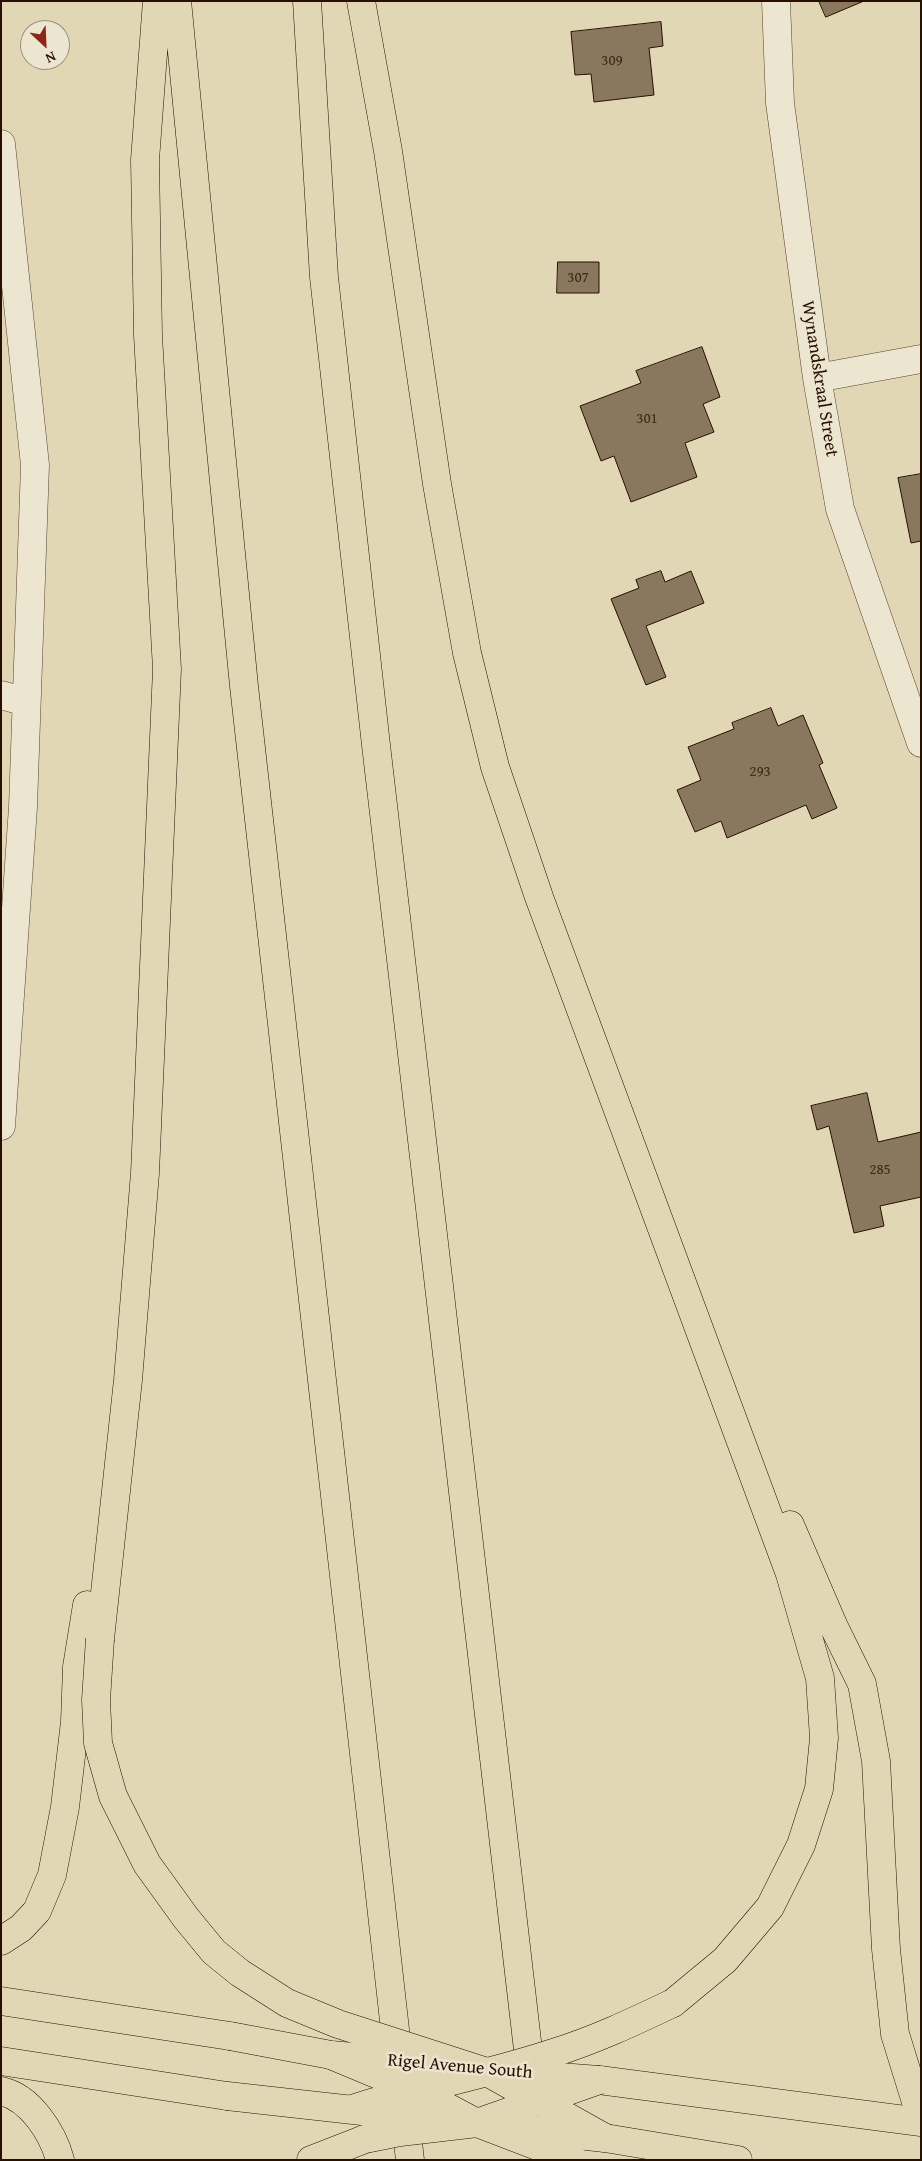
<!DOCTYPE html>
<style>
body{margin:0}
#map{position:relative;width:922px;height:2161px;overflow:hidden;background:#e2d7b5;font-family:"Gentium Book Plus",serif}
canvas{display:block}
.frame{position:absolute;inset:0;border:2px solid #281000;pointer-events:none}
.north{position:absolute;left:20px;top:20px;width:50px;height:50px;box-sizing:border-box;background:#ece5cf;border:1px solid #9e907c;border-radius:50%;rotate:155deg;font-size:14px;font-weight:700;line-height:20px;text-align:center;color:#281000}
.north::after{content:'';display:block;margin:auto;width:18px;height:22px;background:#8f2418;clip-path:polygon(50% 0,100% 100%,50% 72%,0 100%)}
</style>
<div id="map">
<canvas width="922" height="2161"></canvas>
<div class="frame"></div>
<div class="north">N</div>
</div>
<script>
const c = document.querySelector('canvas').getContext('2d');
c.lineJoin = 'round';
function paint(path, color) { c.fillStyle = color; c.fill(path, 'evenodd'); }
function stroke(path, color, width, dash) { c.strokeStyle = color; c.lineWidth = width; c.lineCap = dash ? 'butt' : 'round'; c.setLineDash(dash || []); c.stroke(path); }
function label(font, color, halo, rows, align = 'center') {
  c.font = font + ' "Gentium Book Plus",serif'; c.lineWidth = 5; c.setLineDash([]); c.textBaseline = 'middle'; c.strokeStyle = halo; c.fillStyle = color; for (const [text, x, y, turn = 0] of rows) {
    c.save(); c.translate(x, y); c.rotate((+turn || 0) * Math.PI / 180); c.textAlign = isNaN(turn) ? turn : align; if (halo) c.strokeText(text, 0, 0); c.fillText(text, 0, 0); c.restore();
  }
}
const building = new Path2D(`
 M819,1H864L826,17Z
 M661,22L663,46L649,48L654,95L594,102L591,74L575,75L571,32Z
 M558,262H599V293H557Z
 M702,347L720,397L703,404L714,432L685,443L697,477L631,502L614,456L601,461L580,406L641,383L636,371Z
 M921,474V541L911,543L898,478Z
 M661,571L665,582L691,571L704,603L646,626L666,677L646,685L611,599L639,588L636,580Z
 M771,708L778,726L803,715L823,763L819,765L837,808L812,819L806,805L727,838L721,821L695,832L677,790L701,780L688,747L734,729L732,723Z
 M867,1093L878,1142L921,1132V1197L880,1206L884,1226L854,1233L829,1126L817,1130L811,1106Z`);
const minor = new Path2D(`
 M776,1L780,103L817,378L840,509L921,743
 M1,144L35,465L23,807L1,1126
 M817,378L921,359
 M1,695L26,702`);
const major = new Path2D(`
 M1,2001L230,2036
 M1,2061L227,2096
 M599,2080L921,2122
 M605,2138L738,2160`);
const highway = new Path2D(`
 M177,1L244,686L399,2065
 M307,1L324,277L376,745L532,2084
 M361,1L388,151L437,484L467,653L495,767L539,897L790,1574L820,1678L824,1738L819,1789L801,1845L770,1907L725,1960L673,2003
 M790,1525L834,1627L862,1684L876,1761L886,1949L895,2034L921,2118
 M100,1639L128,1380L145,1173L167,669L148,335L145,160L157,1
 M1,1941L21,1928L37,1911L52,1875L65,1807L75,1722L77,1667L87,1605
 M1,2091C30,2097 53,2133 60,2160
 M404,2108L410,2160
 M311,2160L365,2139`);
const majorBridge = new Path2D(`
 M230,2036L331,2055L451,2066
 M494,2072L599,2080
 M227,2096L452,2121
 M497,2126L605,2138`);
const highwayBridge = new Path2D(`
 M100,1639L96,1700L98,1743L113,1796L147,1864L186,1918L214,1952L240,1973L287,2003L338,2024L487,2072L605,2138
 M331,2055L415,2090L477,2123L574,2160
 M352,2109C418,2087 487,2075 553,2053C595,2040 633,2022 673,2003
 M365,2139L400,2132L477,2123L599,2080`);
const numberNames = [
 ["309",612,61],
 ["307",578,278],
 ["301",647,419],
 ["293",760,772],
 ["285",880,1170]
];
const streetNames = [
 ["Wynandskraal Street",819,379,81],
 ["Rigel Avenue South",460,2067,5]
];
paint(building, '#89775e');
stroke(building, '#281000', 1);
stroke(minor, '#56422d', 29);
stroke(major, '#281000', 29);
stroke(highway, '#281000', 29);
stroke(minor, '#ece5cf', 28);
stroke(major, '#e2d7b5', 28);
stroke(highway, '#e2d7b5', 28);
stroke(majorBridge, '#281000', 29, []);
stroke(highwayBridge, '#281000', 29, []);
stroke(majorBridge, '#e2d7b5', 28);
stroke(highwayBridge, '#e2d7b5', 28);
label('15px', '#402a18', null, numberNames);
label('18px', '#281000', '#ece5cf', streetNames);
</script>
